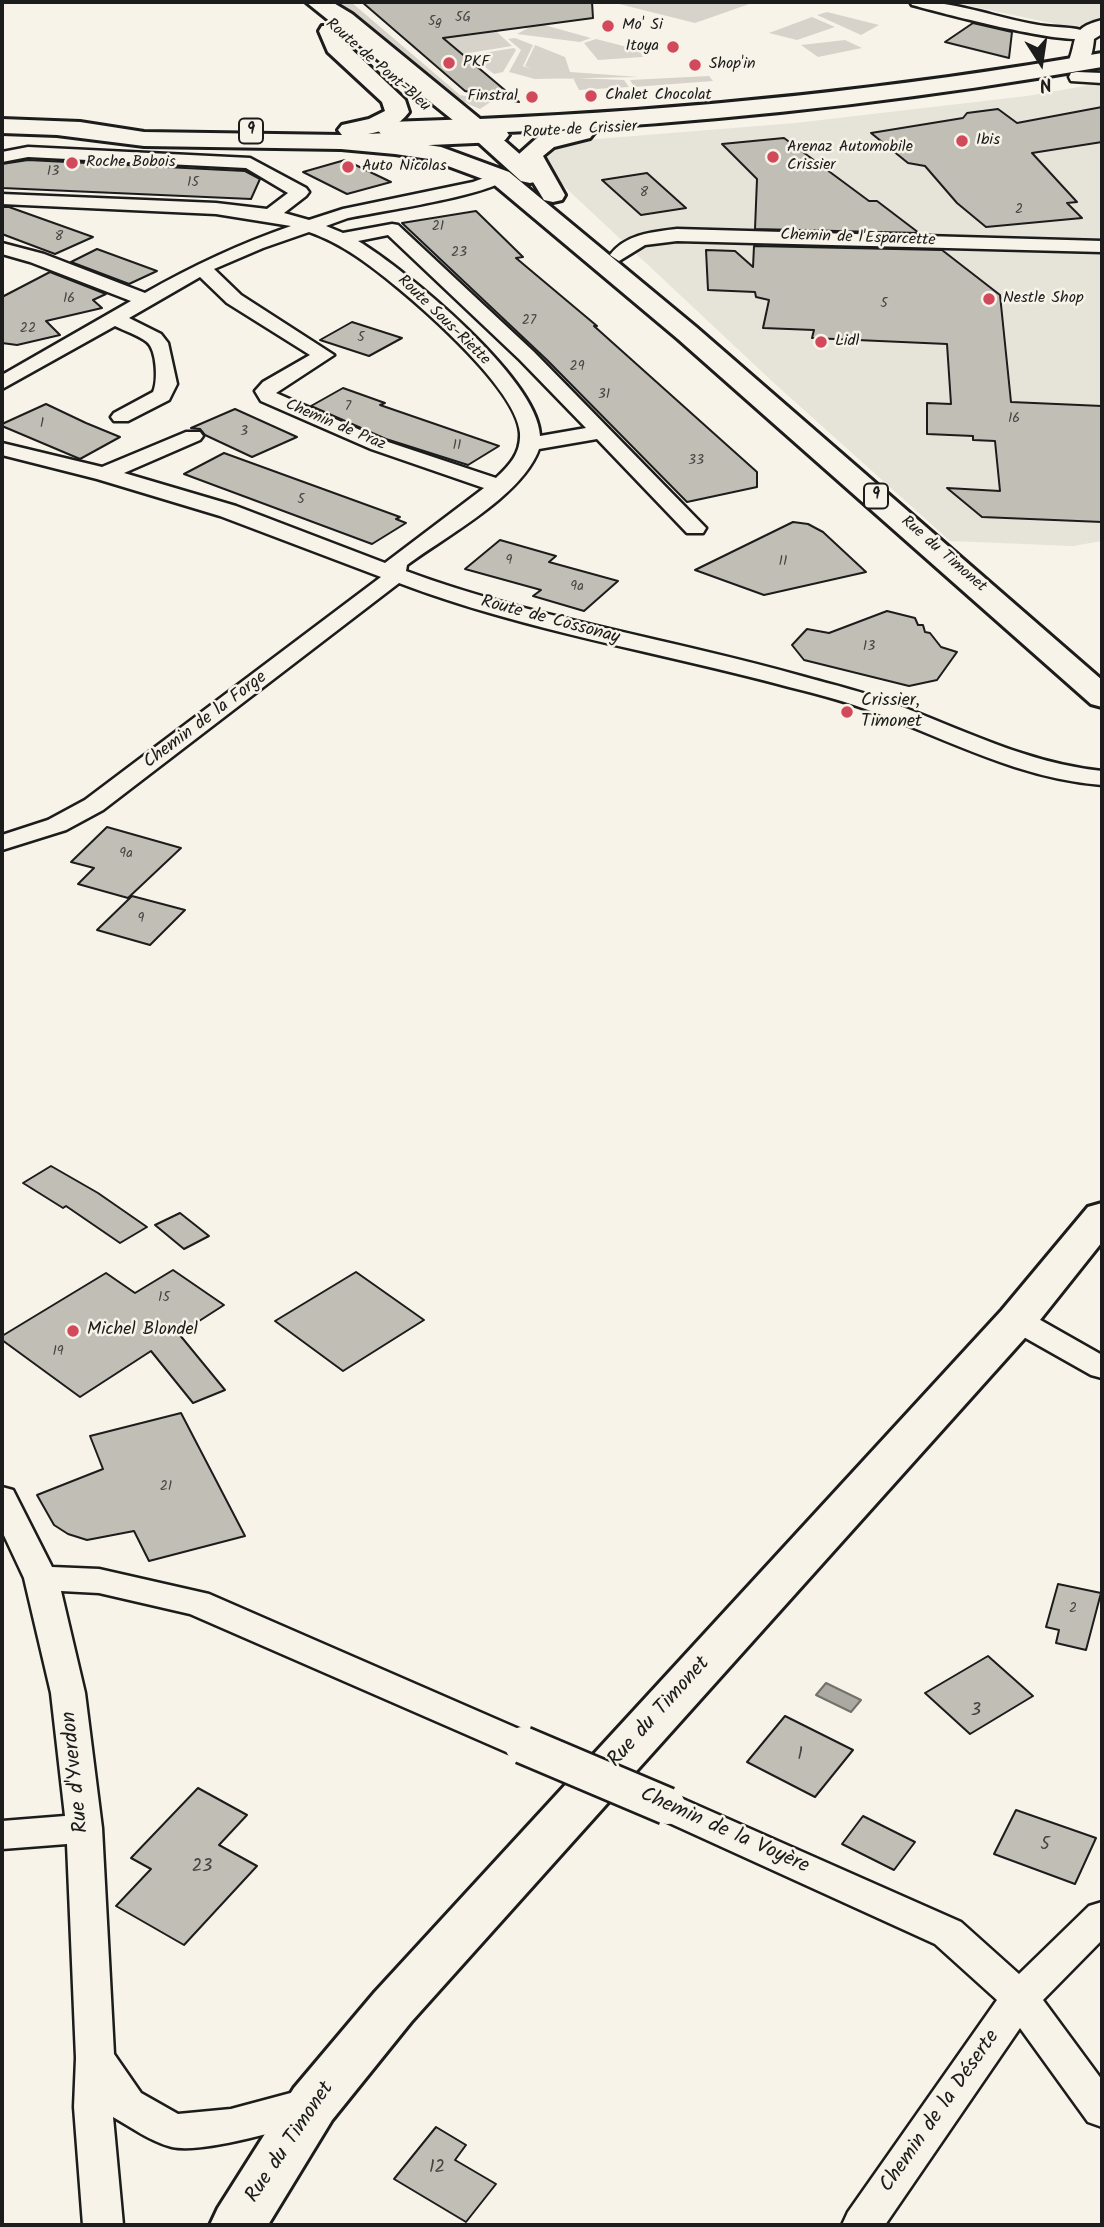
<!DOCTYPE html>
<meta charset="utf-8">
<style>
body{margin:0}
#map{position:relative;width:1104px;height:2227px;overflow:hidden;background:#f7f3e8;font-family:Kalam,sans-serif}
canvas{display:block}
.frame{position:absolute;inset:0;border:4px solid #1c1c1c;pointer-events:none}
.north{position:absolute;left:1006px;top:28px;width:70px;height:70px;-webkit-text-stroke:5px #f7f3e8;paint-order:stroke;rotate:168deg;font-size:19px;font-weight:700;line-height:28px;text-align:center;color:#1c1c1c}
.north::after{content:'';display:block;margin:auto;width:24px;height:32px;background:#1c1c1c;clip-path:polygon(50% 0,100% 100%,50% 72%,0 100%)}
</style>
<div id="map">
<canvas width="1104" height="2227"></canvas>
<div class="frame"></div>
<div class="north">N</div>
</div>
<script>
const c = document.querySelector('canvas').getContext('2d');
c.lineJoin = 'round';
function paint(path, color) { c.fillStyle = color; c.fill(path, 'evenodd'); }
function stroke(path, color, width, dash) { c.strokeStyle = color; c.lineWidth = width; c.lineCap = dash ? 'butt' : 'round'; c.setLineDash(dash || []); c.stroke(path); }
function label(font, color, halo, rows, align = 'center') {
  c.font = font + ' Kalam,sans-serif'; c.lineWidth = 5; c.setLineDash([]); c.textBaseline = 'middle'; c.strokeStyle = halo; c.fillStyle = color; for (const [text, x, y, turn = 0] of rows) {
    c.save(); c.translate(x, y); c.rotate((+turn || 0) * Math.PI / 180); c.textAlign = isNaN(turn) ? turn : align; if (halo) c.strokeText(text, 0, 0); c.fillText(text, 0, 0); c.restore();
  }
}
const built = new Path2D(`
 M951,2H1102V16L1082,26L1061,25Z
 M1102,83V541L1073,546L950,541L774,383L551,174L543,153L572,141L795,123L1027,96Z`);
const green = new Path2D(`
 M334,2H351L460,95L492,101L480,109C435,92 369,36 334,2Z
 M611,2H755L695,23Z
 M827,12L879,25L861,35L817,15Z
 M812,17L835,27L797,40L769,33Z
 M537,23L591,38L580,42L517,34Z
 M496,31L512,46L463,54L443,38Z
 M515,38L533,45L523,66L531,69L525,66L535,45L565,57L570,72L639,77L535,79L509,72L521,50L508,39Z
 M596,39L639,50L643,57L598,60L584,43Z
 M845,40L862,48L818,57L801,45Z
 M514,48L516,50L503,72L494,74L485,67L479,68L465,56Z
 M709,76L713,81L634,87L630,80Z
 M573,78L624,80L629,87L579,90Z`);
const water = new Path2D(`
 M826,1683L861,1700L851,1712L816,1695Z`);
const building = new Path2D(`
 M362,2H592L593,18L443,38L519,102L465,91Z
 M973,23L1012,32L1009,58L945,42Z
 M1102,107V142L1032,153L1077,202L1067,203L1082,218L986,227L957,203L925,166L908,163L871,133L963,118L967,113L998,109L1017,123Z
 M784,138L869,201H877L919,233L755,229L757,179L722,144Z
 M28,160L245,171L260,179L251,199L2,188V164Z
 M345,160L391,182L347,194L303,172Z
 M647,173L686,208L641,215L602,180Z
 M2,207H9L93,237L55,254L2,234Z
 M476,211L523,257L516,258L597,326H594L757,472V487L687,502L547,360L402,223Z
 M754,246L942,250L1000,295L1011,402L1102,406V522L982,517L947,488L1000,491L995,441L973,440V436L927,434V403L951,404L947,344L812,338L814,330L763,328L769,300L756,297L755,292L708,290L706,250L735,251L753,267Z
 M97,249L157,271L129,284L71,262Z
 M50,272L106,294L93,300L102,308L46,321L60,335L17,345L2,343V297Z
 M352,322L402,338L369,356L320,340Z
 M343,388L385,403L380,405L499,446L468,465L386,439L311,406Z
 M46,404L86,423L120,437L80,459L2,426V424Z
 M235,409L297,437L252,457L205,435L200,429L191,428Z
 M224,453L400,517L396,519L406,523L372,544L184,474Z
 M793,522L808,524L823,532L866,572L764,595L695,570Z
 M500,540L556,556L549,562L618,581L584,611L533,596L541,590L465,569Z
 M887,611L915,618L918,625H923L925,632L930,633L941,647L957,652L937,680L909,686L804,660L792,645L807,629L829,633Z
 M107,827L181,848L128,898L78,884L94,868L71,862Z
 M132,896L185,910L150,945L97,930Z
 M51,1166L98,1193L147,1227L120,1243L66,1206L63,1208L23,1183Z
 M180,1213L209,1236L184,1249L155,1225Z
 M173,1270L224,1305L179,1334L225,1390L193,1403L151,1351L80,1397L2,1340V1336L106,1273L135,1293Z
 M356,1272L424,1320L343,1371L275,1321Z
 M181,1413L245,1536L149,1561L134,1531L87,1540L68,1534L54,1525L37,1495L103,1469L90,1436Z
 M1058,1584L1101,1593L1086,1650L1056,1643L1059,1630L1046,1627Z
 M988,1656L1033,1696L970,1734L925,1693Z
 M785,1716L853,1750L815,1797L747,1762Z
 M198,1788L247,1815L219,1845L257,1866L184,1945L116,1906L151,1869L131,1858Z
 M1016,1810L1096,1838L1075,1884L994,1854Z
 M863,1816L915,1842L894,1870L842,1844Z
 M436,2127L466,2145L455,2160L496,2184L466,2222L394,2179Z`);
const minor = new Path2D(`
 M910,2C956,0 1000,20 1045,26C1058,28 1083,26 1092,36C1079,50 938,12 912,5Z
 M1077,72L1102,73V83L1071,81L1069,77L1071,73Z
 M28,147L250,158L306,188L309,192L306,196L284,213L309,220L343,209L473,182L500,172L506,173L509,177C494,195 376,212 348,218L326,226L343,233L392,224L398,225L534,352L706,528L703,533H687L597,439L539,449C522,496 446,536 407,565L406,571C535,619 673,639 805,677C834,685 864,692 892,703C962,729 1026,763 1102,771V785C1021,779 951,741 876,713C848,702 818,694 789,687C660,652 525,631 399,583L103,810L66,830L2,850V835L48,820L85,800L381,577L220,516L97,479L2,455V443L102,467L186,432H200L203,436L200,440L124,473L236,506L385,563L484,488L371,449L261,401L255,391L263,382L310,355L227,303L200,277L129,318L161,334L168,343L177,384L169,400L128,421H114L111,417L114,413L153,392C158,382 157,350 147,342C138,335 125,331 115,326L2,389V375L131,301L30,262L2,254V243L44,254L145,293C192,266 239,244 291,226L216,214L2,204V194L216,203L267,209L288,193L246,168L28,157L2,162V152ZM309,232C326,238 341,246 356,256C397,283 517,385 520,433C521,453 510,465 496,478L385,441L276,393L334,355L241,295L214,269L263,248ZM388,235L520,360L586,428L540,436C539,380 405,269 358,241Z
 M677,229L1102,241V252L677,241L645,245L619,261L610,255C626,234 652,232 677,229Z
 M1017,1310L1028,1313L1102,1355V1378L1091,1375L1006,1327L1002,1320L1006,1313Z
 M2,1487L13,1490L52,1567L99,1569L209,1594L535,1736L540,1745L535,1754L523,1758L511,1754L190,1614L99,1593L61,1591L85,1693L102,1828L114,2054L141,2093L178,2114L231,2109L313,2087L327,2092L332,2104L327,2116C294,2127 204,2154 172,2147C151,2142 131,2127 113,2117L123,2225H83L74,2107L76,2058L67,1844L2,1849V1821L65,1816L51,1693L24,1578L2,1531Z
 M667,1792L961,1922L1019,1974L1089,1906L1102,1902V1940L1043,2000L1102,2080V2127L1088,2122L1020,2028L885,2225H842L848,2212L997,2000L935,1944L654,1816L649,1806L654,1796Z`);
const tertiary = new Path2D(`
 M1102,20V34L1094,39C1093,51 1091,59 1084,69H1070L1067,65C1079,40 1067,29 1102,20Z`);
const secondary = new Path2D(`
 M306,2H332L352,14L480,119C689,110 896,89 1102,53V67C932,97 761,117 589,128L594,133L590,138L554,147L543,156L565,195L562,200L553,202L544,200L519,159V154L538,137L571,129L507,132L509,135L505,140L497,142L341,149L333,147L329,142L333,137L342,135L338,130L342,125L369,119L385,111L382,102L328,52L319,31L322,26H338L346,44L405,100L409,112C399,126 384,131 368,134L464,129Z
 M1102,1203V1242L1032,1330L411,2022L332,2120L268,2225H210L218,2208L294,2088L375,1992L1002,1310L1088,1207Z`);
const primary = new Path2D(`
 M2,119L80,122L144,132L341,135L395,140L441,147L509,172L696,327L1102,680V707L1091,704L678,339L491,182L429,159L395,154L341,149L144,146L57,135L2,133Z
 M474,119L482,121L539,171L542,176L539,181L530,183L521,181L468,133L389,136L381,134L377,129L381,124L389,122Z`);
const minorBridge = new Path2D(`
 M523,1745L667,1806`);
const markers = [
 [608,26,7,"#d1495b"],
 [673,47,7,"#d1495b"],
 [449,63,7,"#d1495b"],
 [695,65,7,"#d1495b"],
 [591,96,7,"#d1495b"],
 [532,97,7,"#d1495b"],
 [962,141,7,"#d1495b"],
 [773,157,7,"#d1495b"],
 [72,163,7,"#d1495b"],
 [348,167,7,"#d1495b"],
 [989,299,7,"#d1495b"],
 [821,342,7,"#d1495b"],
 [847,712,7,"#d1495b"],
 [73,1331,7,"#d1495b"]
];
const numberNames = [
 ["5G",463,19],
 ["5g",435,23],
 ["13",53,173],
 ["15",193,184],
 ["8",644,194],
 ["2",1019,211],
 ["21",438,228],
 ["8",59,238],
 ["23",459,254],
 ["16",69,300],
 ["5",884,305],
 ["27",529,322],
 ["22",28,330],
 ["5",361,339],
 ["29",577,368],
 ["31",604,396],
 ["7",348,408],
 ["16",1014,420],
 ["1",42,425],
 ["3",244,433],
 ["11",457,447],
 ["33",696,462],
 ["5",301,501],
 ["9",509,562],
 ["11",783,563],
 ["9a",577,588],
 ["13",869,648],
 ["9a",126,855],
 ["9",141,920],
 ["15",164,1299],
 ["19",58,1353],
 ["21",166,1488],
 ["2",1073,1610]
];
const farPoinames = [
 ["Mo' Si",622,26],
 ["Itoya",659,47,"right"],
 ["PKF",463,63],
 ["Shop'in",709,65],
 ["Chalet Chocolat",605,96],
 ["Finstral",518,97,"right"],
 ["Ibis",976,141],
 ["Arenaz Automobile",787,148],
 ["Crissier",787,166],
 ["Roche Bobois",86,163],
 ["Auto Nicolas",362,167],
 ["Nestle Shop",1003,299],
 ["Lidl",835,342]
];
const farStreetnames = [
 ["Route de Pont-Bleu",377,66,41],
 ["Route de Crissier",580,131,-3],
 ["Chemin de l'Esparcette",858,239,2],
 ["Route Sous-Riette",443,321,44],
 ["Chemin de Praz",335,426,23],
 ["Rue du Timonet",943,555,41]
];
const shields = [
 [251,131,24],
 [876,496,24]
];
const shieldNames = [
 ["9",251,131],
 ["9",876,496]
];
const streetNames = [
 ["Route de Cossonay",550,621,15],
 ["Chemin de la Forge",206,721,-37]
];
const poiNames = [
 ["Crissier,",861,702],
 ["Timonet",861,723],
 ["Michel Blondel",87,1331]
];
const nearNumbernames = [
 ["3",976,1712],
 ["1",800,1756],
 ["5",1045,1846],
 ["23",202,1868],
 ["12",437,2169]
];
const nearStreetnames = [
 ["Rue du Timonet",660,1713,-48],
 ["Rue d'Yverdon",77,1772,-96],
 ["Chemin de la Voyère",724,1832,24],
 ["Chemin de la Déserte",941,2112,-55],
 ["Rue du Timonet",291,2143,-56]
];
paint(built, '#e6e3d9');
paint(green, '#d7d3cb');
paint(water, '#aca9a2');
stroke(water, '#72716c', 2);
paint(building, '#c0beb5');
stroke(building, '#1c1c1c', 2);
stroke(minor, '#1c1c1c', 5);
stroke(tertiary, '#1c1c1c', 5);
stroke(secondary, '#1c1c1c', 6);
stroke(primary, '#1c1c1c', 6);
paint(minor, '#f7f3e8');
paint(tertiary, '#f7f3e8');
paint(secondary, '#f7f3e8');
paint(primary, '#f7f3e8');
stroke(minorBridge, '#1c1c1c', 41, []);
stroke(minorBridge, '#f7f3e8', 36);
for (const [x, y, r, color] of markers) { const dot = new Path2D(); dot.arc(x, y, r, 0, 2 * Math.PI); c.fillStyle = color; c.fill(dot); stroke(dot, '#f7f3e8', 2.5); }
label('14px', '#454442', null, numberNames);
label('16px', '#1c1c1c', '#f7f3e8', farPoinames, 'left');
label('16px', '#1c1c1c', '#f7f3e8', farStreetnames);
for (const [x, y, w] of shields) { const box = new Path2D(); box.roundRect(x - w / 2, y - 12.5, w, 25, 5); c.fillStyle = '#f7f3e8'; c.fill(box); stroke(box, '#1c1c1c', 2); }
label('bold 16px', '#1c1c1c', null, shieldNames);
label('18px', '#1c1c1c', '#f7f3e8', streetNames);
label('18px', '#1c1c1c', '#f7f3e8', poiNames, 'left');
label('18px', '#454442', null, nearNumbernames);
label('21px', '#1c1c1c', '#f7f3e8', nearStreetnames);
</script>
